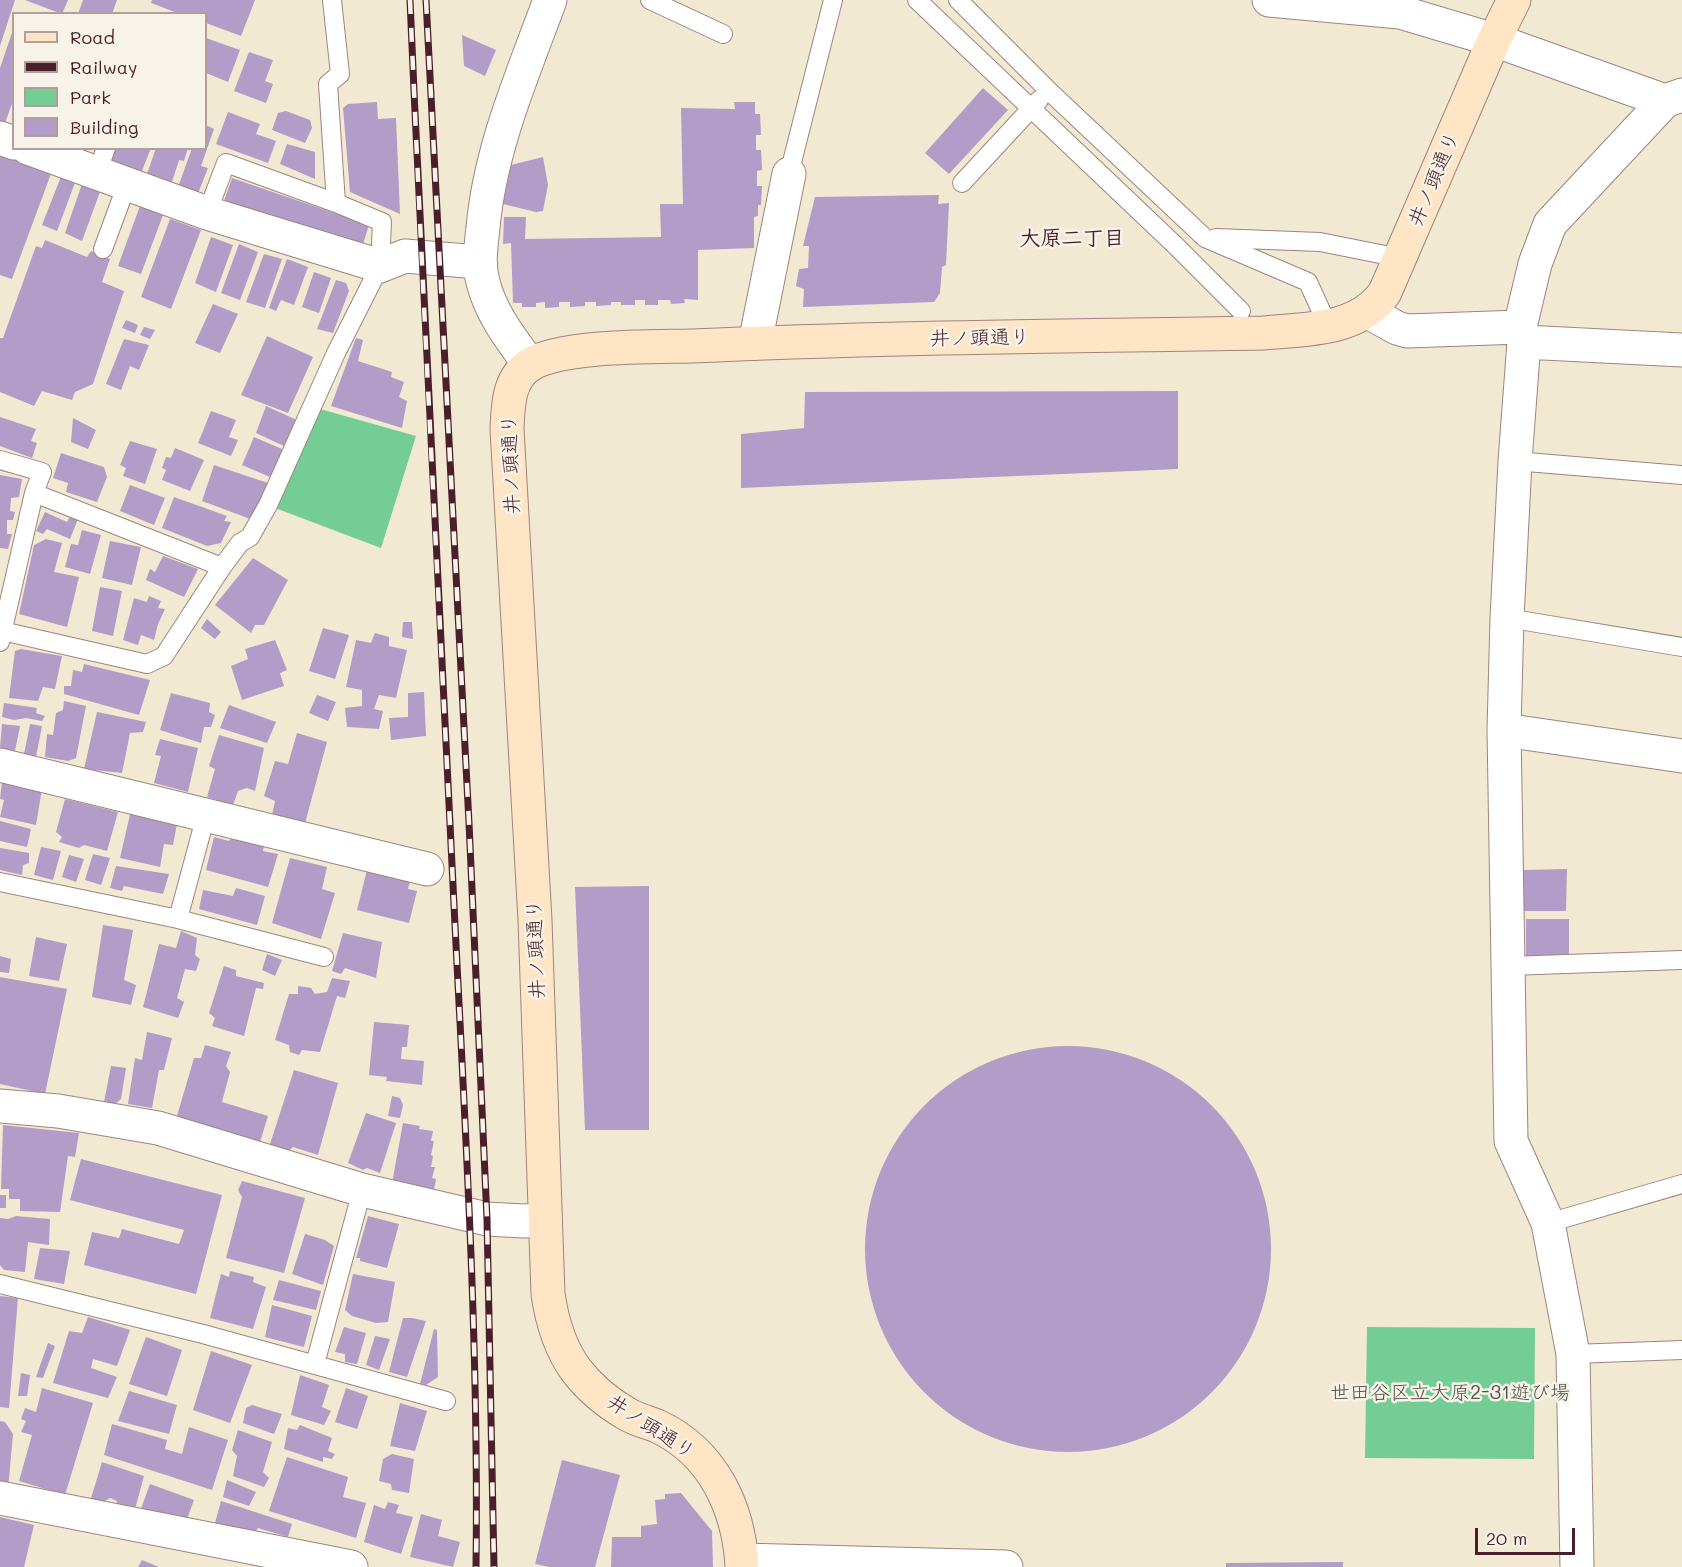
<!DOCTYPE html>
<meta charset="utf-8">
<style>
body{margin:0}
#map{position:relative;width:1682px;height:1567px;overflow:hidden;background:#f2e9d3;font-family:Mali,sans-serif}
canvas{display:block}
.legend{position:absolute;left:12px;top:12px;width:195px;height:138px;box-sizing:border-box;background:#f7f3e8;border:2px solid #b29e9c;margin:0;padding:8px 10px;list-style:none;font-size:18px;color:#4a1f2b}
.legend li{display:flex;align-items:center;gap:12px;height:30px}
.legend b{width:30px;border:2px solid #b29e9c}
.scale{position:absolute;left:1475px;top:1528px;width:100px;height:27px;box-sizing:border-box;border:3px solid #4a1f2b;border-top:0;padding-left:8px;font-size:18px;line-height:21px;white-space:nowrap;color:#4a1f2b;-webkit-text-stroke:4px #f7f3e8;paint-order:stroke}
</style>
<div id="map">
<canvas width="1682" height="1567"></canvas>
<ul class="legend">
<li><b style="height:8px;background:#fde5c5"></b>Road</li>
<li><b style="height:8px;background:#4a1f2b"></b>Railway</li>
<li><b style="height:16px;background:#73cd94"></b>Park</li>
<li><b style="height:16px;background:#b19dc7"></b>Building</li>
</ul>
<div class="scale">20 m</div>
</div>
<script>
const c = document.querySelector('canvas').getContext('2d');
c.lineJoin = 'round';
function paint(path, color) { c.fillStyle = color; c.fill(path, 'evenodd'); }
function stroke(path, color, width, dash) { c.strokeStyle = color; c.lineWidth = width; c.lineCap = dash ? 'butt' : 'round'; c.setLineDash(dash || []); c.stroke(path); }
function label(font, color, halo, rows, align = 'center') {
  c.font = font + ' Mali,"Klee One",sans-serif'; c.lineWidth = 5; c.setLineDash([]); c.textBaseline = 'middle'; c.strokeStyle = halo; c.fillStyle = color; for (const [text, x, y, turn = 0] of rows) {
    c.save(); c.translate(x, y); c.rotate((+turn || 0) * Math.PI / 180); c.textAlign = isNaN(turn) ? turn : align; if (halo) c.strokeText(text, 0, 0); c.fillText(text, 0, 0); c.restore();
  }
}
const green = new Path2D(`
 M320,409L416,436L381,548L275,508Z
 M1367,1327L1535,1328L1534,1459L1365,1458Z`);
const building = new Path2D(`
 M0,0H15L0,46Z
 M25,0H68L62,14Z
 M83,0H117L112,14H78Z
 M152,0H255L241,36L206,23V14H180L151,3Z
 M14,27V98L5,123L0,121V68Z
 M462,35L496,50L485,76L464,66Z
 M206,38L240,50L228,82L206,73Z
 M249,52L273,60L265,81L273,84L266,103L234,91Z
 M983,88L1008,110L949,174L925,153Z
 M377,102L378,119L396,118L400,214L350,192L343,108L348,104Z
 M734,102H755V114H760L761,135H756V150H761L762,170L757,171V186H762L761,205H758V216L754,217V248L698,250V300L684,299L685,303L671,304L670,300H658V305H645V300H635V305H621V302H611V305L596,306V302H585V306L570,307V302H559V307L545,308V302L536,303V307H522V303H513L511,243L503,244L504,217H526L525,239L661,237L660,204H683L681,108L735,109Z
 M286,111L310,120L312,128L305,143L272,130L278,113Z
 M228,112L260,124L256,134L276,141L268,163L216,144Z
 M206,125L214,129L201,166L208,168L197,196L177,190L192,148H206Z
 M287,144L315,152V179L280,164Z
 M114,148H151L140,176L108,166Z
 M156,148H188L184,161L179,160L171,185L146,177Z
 M0,153L52,171L12,279L0,275Z
 M543,157L548,185L543,211L536,212L503,204L511,165Z
 M62,174L76,180L57,231L42,225Z
 M232,178L369,225L359,257L222,207Z
 M83,181L101,189L82,241L65,233Z
 M939,195L938,204L949,203L946,265L942,267L940,293L934,302L803,307L804,289L796,286L799,269L808,268L809,246H803L815,197Z
 M140,206L163,215L141,274L118,266Z
 M170,219L201,230L171,309L141,297Z
 M211,237L233,245L216,292L195,283Z
 M45,240L87,257L91,251L110,259L102,282L124,291L93,384L75,392L72,400L42,391L34,406L0,392V338H3L36,246L42,248Z
 M239,244L258,252L240,300L221,293Z
 M264,254L282,259L265,308L246,302Z
 M287,259L308,267L294,305L281,300L276,311L269,308Z
 M314,272L331,278L319,313L302,307Z
 M336,280L346,283L349,291L333,333L317,329Z
 M213,304L238,314L220,353L195,343Z
 M126,320L138,325L135,333L122,328Z
 M144,327L155,330L150,339L140,335Z
 M267,336L313,357L288,413L241,395Z
 M356,338L363,340L358,361L392,372L391,377L404,382L399,397L407,401L402,428L331,406Z
 M124,339L149,345L139,370L130,366L121,390L106,384Z
 M1178,391V469L741,488V434L804,428L805,392Z
 M266,406L301,422L288,448L256,433Z
 M211,411L236,420L229,437L238,440L231,456L198,443Z
 M0,417L36,429L31,441L37,443L32,458L0,446Z
 M73,418L96,430L88,449L71,442Z
 M254,437L289,452L277,480L242,465Z
 M130,441L157,449L145,484L123,476L126,468L120,465Z
 M175,448L204,460L190,491L162,480L166,470L162,468L166,457L171,458Z
 M61,453L104,467L107,477L97,502L66,492L68,483L53,478Z
 M214,465L271,484L253,520L202,501Z
 M0,475L22,479L19,497L11,498L10,511L15,512L13,520H7V534H12L8,549L0,548Z
 M130,485L165,498L154,525L120,511Z
 M174,497L227,516L224,521L231,522L221,543L207,546L162,528Z
 M45,512L67,522L70,516L78,519L70,539L47,529L43,534L36,531Z
 M82,530L101,535L90,574L65,567L71,544L78,545Z
 M46,539L62,543L54,572L79,577L67,627L19,614L34,545Z
 M110,541L141,547L132,585L102,578Z
 M163,556L198,569L184,597L146,580L150,569L155,572Z
 M253,558L288,580L264,625H255L251,633L215,605Z
 M100,587L122,591L113,636L92,631Z
 M149,596L161,601L158,608L165,609L158,624L154,640L141,635L138,645L123,640L134,598L147,602Z
 M207,619L221,632L215,639L201,628Z
 M403,622H412L413,639L402,637Z
 M323,628L349,635L335,679L309,671Z
 M375,633L389,637V646L407,650L396,698L379,695L374,709L383,711L379,729L347,727L345,708L362,706V690L346,687L356,640L371,643Z
 M275,640L287,670L280,673L284,686L242,700L231,666L248,659L245,649Z
 M21,649L62,656L55,689L43,687L38,701L9,698L15,651Z
 M84,664L150,680L139,715L64,694V686H71L73,670L82,672Z
 M424,692L426,736L391,740L389,718L408,717V693Z
 M171,693L210,703L209,712L215,715L211,727H204L201,743L160,730Z
 M317,695L336,702L328,721L309,713Z
 M64,701L86,706L76,758L68,761L45,757L47,734L53,735L56,713L63,710Z
 M4,703L37,708L36,713L45,716L42,721L26,718L14,720L2,717Z
 M229,705L276,722L267,743L220,728Z
 M97,712L146,722L143,732L130,733L122,773L84,769Z
 M2,724L20,726L15,751L0,748Z
 M30,724L42,726L36,757L24,754Z
 M297,733L327,742L304,827L272,815L275,801L264,796L275,761L288,764Z
 M219,735L264,748L255,791L247,788L238,791L233,805L207,797L215,769L209,766Z
 M160,739L198,748L188,792L154,783L161,756L155,755Z
 M2,781L42,789L36,825L0,817L4,800L0,799Z
 M65,799L118,812L107,851L84,845L79,848L59,842L62,837L56,832Z
 M131,810L177,824L173,845L164,844L160,867L120,858Z
 M0,821L31,829L27,847L0,841Z
 M233,836L264,846L263,851L278,854L268,887L206,870L214,837L229,841Z
 M41,847L61,851L53,880L34,875Z
 M0,848L29,853V863L23,865L22,875L0,870Z
 M93,854L110,858L101,885L85,880Z
 M69,855L84,859L76,882L62,877Z
 M290,858L327,867L322,889L335,893L321,939L272,923Z
 M116,866L169,874L163,894L124,886L122,891L110,888Z
 M1567,869L1566,911H1523V870Z
 M367,870L410,881L408,889L417,891L409,923L357,910Z
 M649,886V1130H585L575,887Z
 M236,888L265,896L257,925L199,909L203,890L233,896Z
 M1526,919H1569V961L1526,960Z
 M103,925L133,930L124,980L136,985L131,1005L92,997Z
 M181,931L197,938L195,955L200,959L196,971L185,969L177,998L184,1002L178,1018L143,1007L159,944L176,948Z
 M343,933L382,942L376,978L345,968L341,974L332,971Z
 M36,937L67,944L59,981L29,976Z
 M267,954L282,960L275,976L262,970Z
 M0,956L11,959L9,973L0,972Z
 M224,966L236,970V976L264,983L263,989L256,988L244,1036L212,1026L215,1018L209,1013Z
 M0,977L67,989L45,1094L0,1084Z
 M332,978L350,981L345,998L337,996L320,1052L302,1050L299,1055L290,1052L289,1045L275,1040L289,994H298V986L311,988L315,994L327,992Z
 M374,1022L409,1025L407,1047H402L401,1059L424,1061L422,1085L386,1081L387,1077L369,1075Z
 M147,1032L172,1038L164,1070H159L152,1108L128,1104L135,1058L142,1060Z
 M205,1045L231,1052L226,1066L230,1072L222,1102L268,1116L260,1142L177,1116L194,1058H201Z
 M865 1249a203 203 0 1 1 406 0a203 203 0 1 1-406 0Z
 M111,1066L126,1068L121,1099L115,1104L104,1102Z
 M294,1070L338,1083L318,1155L293,1147L286,1153L269,1147Z
 M392,1096L400,1098L403,1105L400,1118L388,1116Z
 M366,1113L396,1123L380,1173L367,1168L363,1170L348,1163Z
 M403,1123L420,1126L419,1129L433,1131L431,1141H434L431,1155L433,1156L431,1167H435L432,1178L436,1179L434,1190L392,1183Z
 M3,1125L79,1133L75,1157L68,1156L60,1212L20,1211V1199H9V1189H1Z
 M81,1159L222,1195L196,1294L84,1265L92,1232L119,1238L122,1229L179,1244L184,1230L70,1200Z
 M242,1181L305,1198L284,1273L226,1258L242,1197L238,1190Z
 M0,1195H6V1208H0Z
 M16,1216L50,1219L49,1245L28,1242L25,1272L4,1270L0,1265V1218L8,1219Z
 M368,1216L399,1224L387,1268L360,1261V1258H356Z
 M305,1234L325,1240L334,1246L323,1285L292,1274Z
 M40,1248L70,1251L64,1284L34,1279Z
 M230,1271L254,1277L253,1282L266,1287L253,1329L210,1318L221,1274L229,1277Z
 M353,1274L395,1282L388,1322L376,1323L352,1316L345,1310Z
 M279,1280L321,1291L316,1310L273,1300Z
 M0,1296L18,1298L9,1408L0,1407Z
 M272,1305L312,1316L304,1347L265,1337Z
 M88,1317L130,1330L117,1366L93,1359L91,1368L117,1377L108,1398L53,1383L69,1331L82,1333Z
 M403,1318H412L426,1321L407,1377L389,1372Z
 M344,1327L366,1333L357,1364L345,1362V1354L335,1352Z
 M434,1329L437,1330L438,1377L426,1385L420,1384Z
 M375,1336L390,1339L379,1370L366,1365Z
 M146,1337L182,1350L167,1396L129,1384Z
 M48,1343L55,1346L43,1378L36,1377Z
 M211,1351L252,1365L230,1423L193,1410Z
 M21,1373L30,1375L27,1396H18Z
 M300,1375L329,1385L322,1407L331,1411L324,1425L291,1415Z
 M42,1388L93,1403L65,1495L19,1481L32,1435L21,1432L26,1421L21,1419L25,1408L36,1412Z
 M346,1388L368,1396L357,1429L335,1422Z
 M129,1391L177,1405L169,1434L118,1421Z
 M400,1403L427,1411L415,1451L390,1446Z
 M252,1405L282,1414L274,1434L243,1423L246,1408Z
 M0,1421L5,1422L13,1434L8,1489L0,1488Z
 M112,1424L167,1440L165,1449L182,1454L189,1427L228,1440L212,1490L104,1455Z
 M300,1425L332,1438L328,1451L335,1454L332,1459L323,1457V1462L284,1449L288,1428L297,1430Z
 M238,1430L272,1442L263,1472L269,1478L264,1487L233,1476L237,1456L232,1450Z
 M392,1454L414,1459L409,1493L392,1490L391,1484L379,1481L383,1459Z
 M287,1457L348,1477L343,1497L366,1503L356,1538L269,1511Z
 M562,1460L620,1475L595,1567H549L535,1564Z
 M102,1462L144,1476L134,1513L116,1512L117,1501L110,1498L103,1502L91,1498Z
 M227,1480L256,1492L249,1506L223,1497Z
 M150,1484L194,1500L183,1530L139,1514Z
 M681,1493L712,1531L713,1567H611L612,1537H641V1526L657,1524L655,1500L665,1499V1494Z
 M221,1501L292,1524L288,1537L258,1528L254,1533H240L215,1523Z
 M388,1502L399,1505L396,1513L413,1517L401,1554L364,1542L374,1505L385,1509Z
 M421,1514L442,1520L438,1536L460,1542L453,1567L410,1557Z
 M0,1517L34,1525L24,1567H0Z
 M142,1560L159,1567H138Z
 M1343,1562V1567H1226V1563Z`);
const lane = new Path2D(`
 M332,0L340,74L328,84L336,203
 M650,0L723,34
 M917,0L1176,246L1241,311
 M958,0L1049,91L1205,238L1308,282L1328,326
 M97,173L106,148
 M789,174L833,0
 M962,183L1039,100
 M1216,238L1320,242L1400,258
 M103,249L127,184
 M0,460L42,472L34,493L0,642
 M1515,461L1682,475
 M34,493L222,567
 M1507,618L1682,647
 M2,631L147,664L164,656L222,567L240,543L250,537L268,505L336,353L380,266L382,222L336,203L226,163L207,213
 M0,882L178,919L324,957
 M178,919L206,815
 M1508,966L1682,960
 M1548,1223L1682,1184
 M0,1284L203,1334L446,1401
 M1573,1354L1682,1350
 M315,1364L362,1190`);
const street = new Path2D(`
 M1269,0L1400,12L1494,40L1665,101
 M0,138L14,143
 M28,148L207,213L380,266L405,256L479,262
 M1368,312L1397,328L1407,331L1520,327
 M1524,342L1682,350
 M755,343L789,174
 M530,365C511,339 491,314 483,282C478,264 481,246 483,228C490,148 523,74 550,0
 M1504,730L1682,756
 M0,765L427,869
 M0,1106L58,1111L158,1128L362,1190L487,1219L523,1221L545,1220
 M0,1498L351,1567
 M742,1560L1006,1567
 M1577,1567L1573,1354L1548,1223L1511,1141L1504,730L1507,618L1515,461L1524,342L1520,327L1535,264L1550,224L1665,101L1682,95`);
const secondary = new Path2D(`
 M742,1567C739,1508 713,1452 657,1426C647,1422 637,1420 627,1414C608,1403 589,1387 576,1370C559,1347 552,1321 548,1294L535,920L507,429C508,406 508,378 531,364C565,345 652,347 692,346C883,337 1074,336 1264,333C1306,329 1359,331 1385,292L1494,40L1514,0`);
const rail = new Path2D(`
 M410,0C423,302 439,604 454,905C465,1126 479,1346 476,1567
 M426,0L469,823L487,1219L494,1567`);
const streetNames = [
 ["井ノ頭通り",1434,179,-67],
 ["井ノ頭通り",980,338,-1],
 ["井ノ頭通り",511,464,-92],
 ["井ノ頭通り",536,949,-92],
 ["井ノ頭通り",651,1427,33]
];
const parkNames = [
 ["世田谷区立大原2-31遊び場",1450,1393]
];
const neighbourhoodNames = [
 ["大原二丁目",1072,239]
];
paint(green, '#73cd94');
paint(building, '#b19dc7');
stroke(lane, '#9e847f', 20);
stroke(street, '#9e847f', 35);
stroke(secondary, '#9e847f', 35);
stroke(lane, '#fff', 18);
stroke(street, '#fff', 33);
stroke(secondary, '#fde5c5', 33);
stroke(rail, '#4a1f2b', 7);
stroke(rail, '#f7f3e8', 4.5, [14]);
label('20px', '#4a1f2b', '#f7f3e8', streetNames);
label('20px', '#56534a', '#f7f3e8', parkNames);
label('bold 21px', '#4a1f2b', '#f7f3e8', neighbourhoodNames);
</script>
